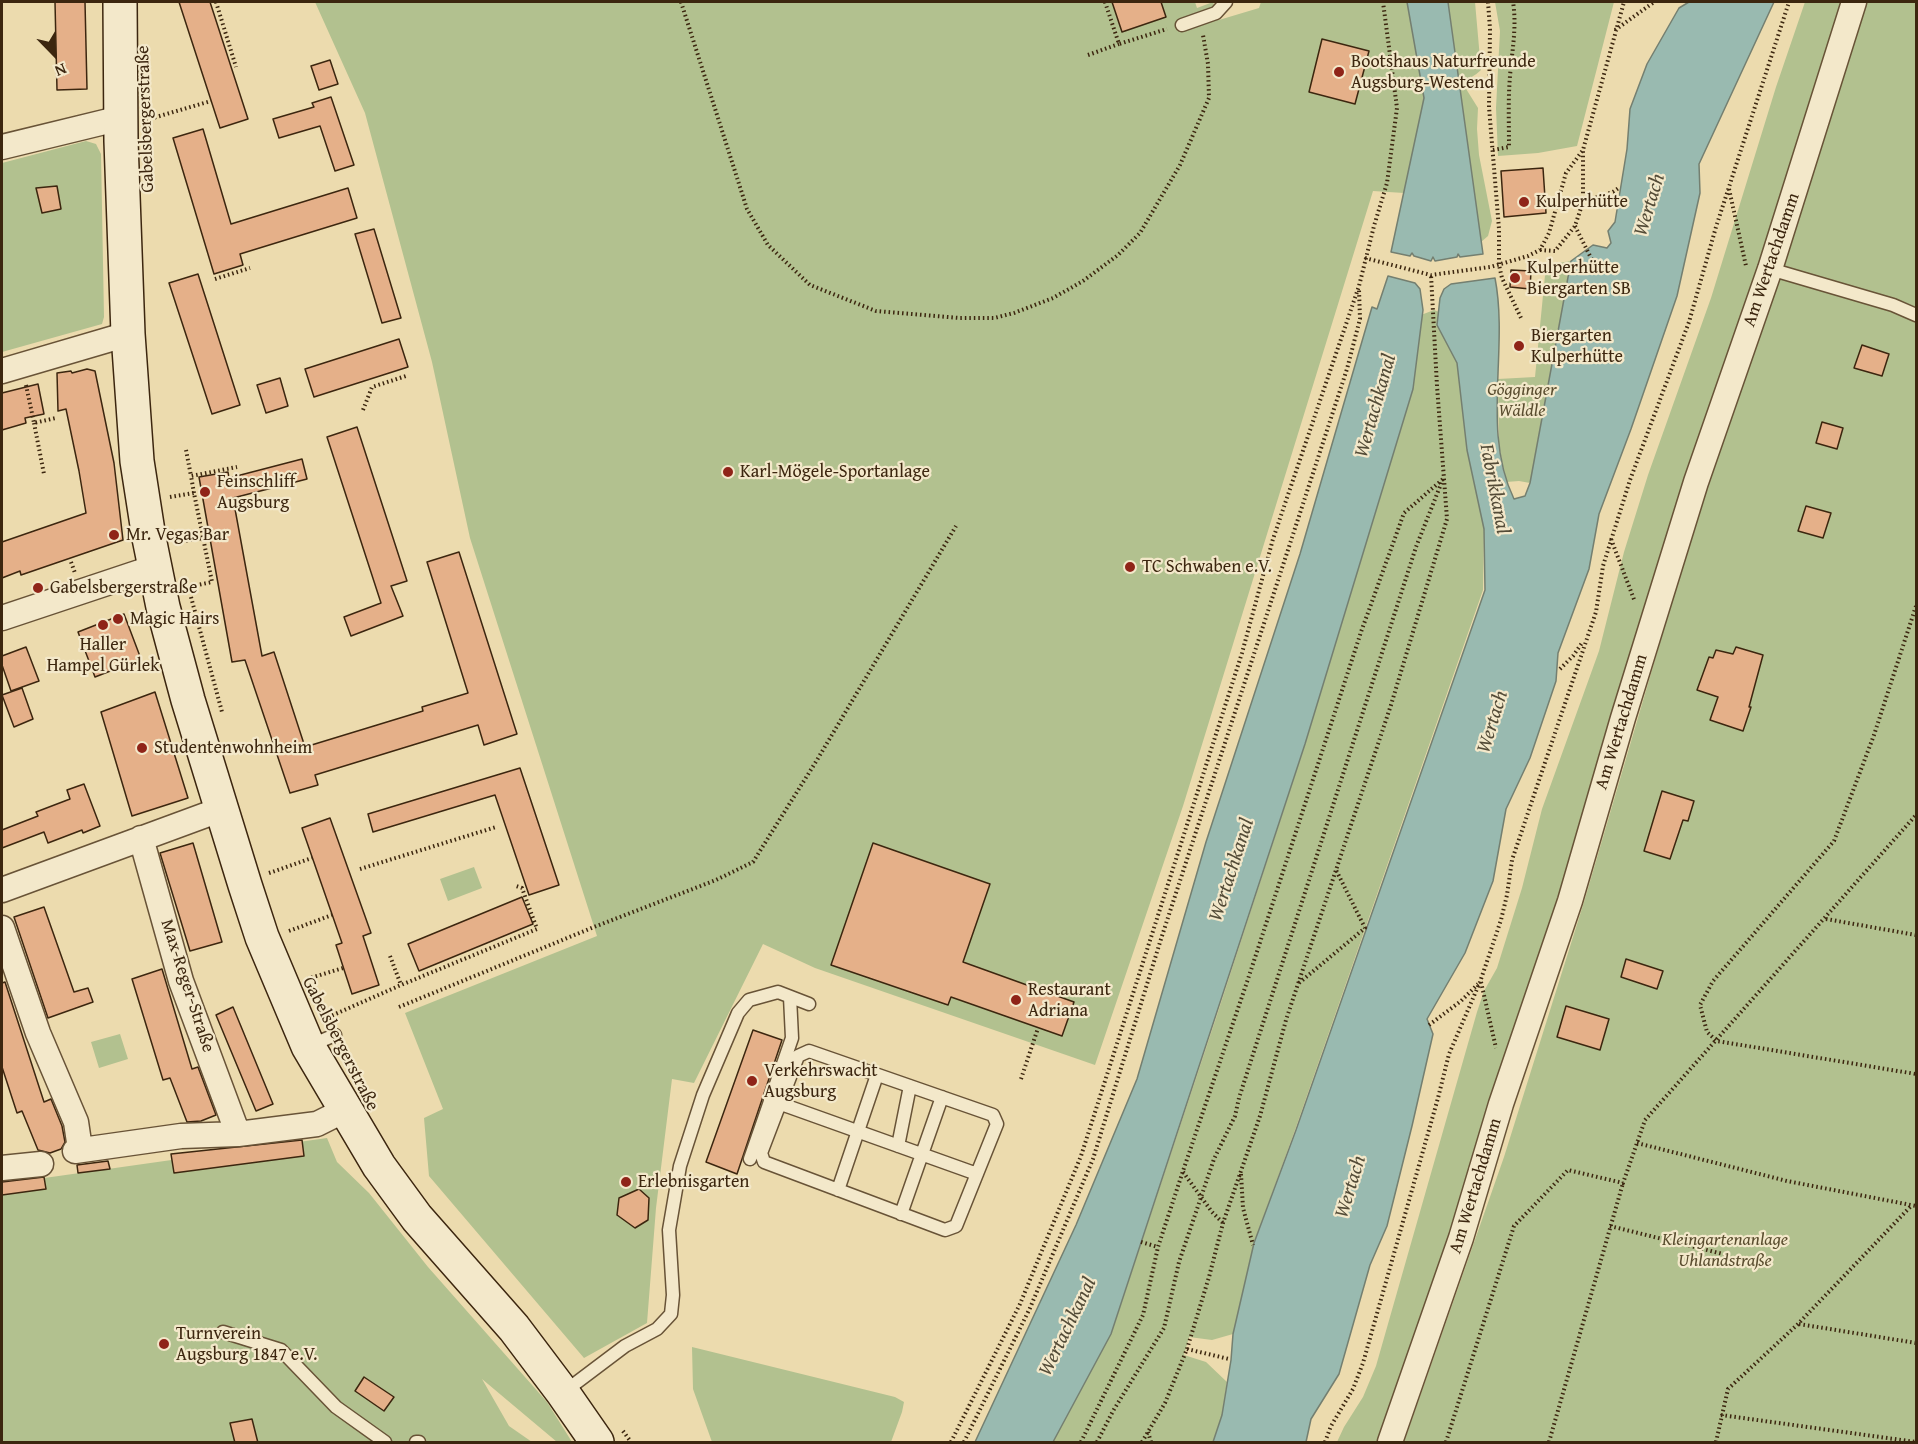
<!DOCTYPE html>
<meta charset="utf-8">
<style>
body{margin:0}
#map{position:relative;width:1918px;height:1444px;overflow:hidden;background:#ecdbae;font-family:"Gentium Book Plus",serif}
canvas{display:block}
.frame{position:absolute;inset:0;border:3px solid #3c260f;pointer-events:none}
.north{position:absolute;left:24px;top:24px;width:60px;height:60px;-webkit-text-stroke:4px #f3e8ca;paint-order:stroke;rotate:157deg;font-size:16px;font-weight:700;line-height:24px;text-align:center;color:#3c260f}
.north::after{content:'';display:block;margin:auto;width:21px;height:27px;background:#3c260f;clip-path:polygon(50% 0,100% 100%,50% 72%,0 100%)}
</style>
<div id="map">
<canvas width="1918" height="1444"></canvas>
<div class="frame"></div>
<div class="north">N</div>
</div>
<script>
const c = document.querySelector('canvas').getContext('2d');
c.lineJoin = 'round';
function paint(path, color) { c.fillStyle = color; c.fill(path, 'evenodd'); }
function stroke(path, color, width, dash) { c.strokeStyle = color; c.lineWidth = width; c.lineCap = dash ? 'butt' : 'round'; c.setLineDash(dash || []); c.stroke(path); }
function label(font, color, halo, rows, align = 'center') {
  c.font = font + ' "Gentium Book Plus",serif'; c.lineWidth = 4.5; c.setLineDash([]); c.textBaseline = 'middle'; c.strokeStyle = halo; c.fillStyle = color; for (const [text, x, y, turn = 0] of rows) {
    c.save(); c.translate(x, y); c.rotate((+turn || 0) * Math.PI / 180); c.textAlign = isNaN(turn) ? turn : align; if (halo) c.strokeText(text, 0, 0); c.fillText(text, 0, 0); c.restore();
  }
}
const green = new Path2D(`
 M315,2H1195L1197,8L1213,2L1219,20L1259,8L1261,2H1407L1424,98L1404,193L1373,191L1183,806L1095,1065L815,968L763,944L694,1083L672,1079L656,1208L647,1323L584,1358L429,1176L424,1118L443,1109L405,1013L597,936L470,538L432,362L365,113Z
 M1448,2H1475L1481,70C1475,76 1468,78 1463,84L1478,108L1477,129L1479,155L1492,221L1488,236L1481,242Z
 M1495,2H1614L1577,146L1538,153L1498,156L1496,108L1500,31Z
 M1805,2H1847L1564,897L1382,1442H1337L1344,1427L1363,1397L1376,1366L1477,1012L1484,991L1497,968L1522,888L1542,809L1599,651L1624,552L1648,475L1711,298L1776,87Z
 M1866,2H1916V1442H1404L1504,1157L1584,902L1703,496Z
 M86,141L96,144L101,154L104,317L102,324L2,352V163Z
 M1571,261L1530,483L1519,481L1506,482L1499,445L1498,379L1535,377L1546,265Z
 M1434,310L1439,312L1437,325L1457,363L1467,450L1484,529L1483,590L1295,1130L1254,1243L1233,1334L1212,1340L1189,1337L1184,1355L1206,1362L1227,1382L1222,1415L1213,1442H1053L1111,1334L1217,1015L1305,744L1413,389L1421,315Z
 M474,867L482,888L448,901L440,879Z
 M120,1034L128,1059L99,1068L91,1042Z
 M327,1138L337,1162L369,1193L428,1267L547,1402L572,1442H557L482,1379L509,1426L532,1442H2V1184Z
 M692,1347L895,1397L904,1402L902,1412L891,1442H712L693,1389Z`);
const water = new Path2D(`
 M1407,2H1448L1483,254L1460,257L1458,254L1457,257L1435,261L1433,257L1431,261L1414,256L1412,253L1410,256L1391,252L1424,98Z
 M1689,2H1774L1699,164L1700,193L1677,296L1631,429L1599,514L1589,569L1558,653L1556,681L1530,758L1506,809L1493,881L1465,953L1427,1019L1433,1034L1412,1126L1387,1226L1370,1265L1339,1374L1311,1419L1306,1442H1213L1222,1415L1231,1360L1233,1334L1254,1243L1296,1130L1485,590L1484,529L1467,450L1457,363L1437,325L1440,298L1444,289L1451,284L1495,278C1509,350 1481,431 1514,499L1525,496L1530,483L1571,261L1593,245L1607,248L1611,243L1608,231L1615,222L1627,149L1630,109L1647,64L1679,8Z
 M1388,276L1415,283L1420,289L1423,310L1413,389L1305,744L1111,1334L1053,1442H975L1076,1225L1137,1079L1206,842L1300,554L1372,307L1377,309Z`);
const building = new Path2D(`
 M55,2H85L87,89L57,90Z
 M179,2H210L248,119L220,128Z
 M1112,2H1161L1166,17L1122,32Z
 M1322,39L1369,51L1355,104L1309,92Z
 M330,60L338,84L319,90L311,66Z
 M331,97L354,165L335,171L320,126L279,138L273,119L314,107L312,103Z
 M203,129L231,224L348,188L357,218L240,254L243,265L214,274L173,138Z
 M1543,168L1546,213L1504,217L1501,171Z
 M57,186L61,209L42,213L36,188Z
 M374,229L401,318L382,323L355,234Z
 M1511,270L1531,271L1530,289L1510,287Z
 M198,274L240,405L212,414L169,283Z
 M399,339L408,367L314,397L305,369Z
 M1862,345L1889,354L1882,376L1854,368Z
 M87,369L95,371L114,463L123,540L21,575L20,571L2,578V542L86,513L79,471L66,409L58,411L57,373L71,371L72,373Z
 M280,378L288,406L266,413L257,385Z
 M38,384L44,414L25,418L26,423L2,430V393Z
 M1822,422L1843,428L1837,449L1816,443Z
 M357,427L407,581L391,586L403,616L351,636L344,617L381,603L327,437Z
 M302,459L307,479L233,498L262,656L274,652L305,747L423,711L422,707L468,693L427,562L459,552L517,734L484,745L478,725L315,775L318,785L290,793L245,660L232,662L199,477L228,472L229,478Z
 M1806,506L1831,513L1823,538L1798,531Z
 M124,614L141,659L95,677L78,632Z
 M26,647L39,681L11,691L2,665V656Z
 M1736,647L1763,655L1749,707H1751L1743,731L1710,720L1718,697L1697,690L1709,657L1713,658L1716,650L1733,654Z
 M22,688L33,719L14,727L2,695Z
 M155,692L188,798L132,816L101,712Z
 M520,768L559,885L529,895L495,795L373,832L368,814Z
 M84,784L100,826L83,833L82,830L48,843L44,832L2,848V830L38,816L36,812L70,799L67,790Z
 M1662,791L1694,801L1688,821L1683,820L1670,859L1644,851Z
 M330,818L371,933L363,936L379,985L352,994L336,945L342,943L302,828Z
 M193,843L222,942L190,951L160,853Z
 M873,843L990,884L963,962L1074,1002L1062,1036L951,997L948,1005L831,965Z
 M522,897L533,924L419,971L408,944Z
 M44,907L74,992L88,988L93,1002L48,1018L14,917Z
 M1626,959L1663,971L1657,989L1621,977Z
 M162,969L192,1069L198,1067L216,1115L201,1121L187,1122L170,1078L163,1080L132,979Z
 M5,982L44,1102L51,1099L62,1126L65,1142L61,1149L50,1153L38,1150L22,1111L17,1113L2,1067V983Z
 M1566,1006L1609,1019L1600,1050L1557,1037Z
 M233,1007L273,1104L256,1111L216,1015Z
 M753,1030L782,1040L737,1174L706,1162Z
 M302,1140L304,1156L174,1173L171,1154Z
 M108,1161L110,1169L78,1173L77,1165Z
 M44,1177L46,1189L2,1195V1182Z
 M639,1189L649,1198L648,1220L635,1228L617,1215L619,1198Z
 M364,1377L394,1397L384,1411L355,1391Z
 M252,1419L258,1443H235L230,1423Z`);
const path = new Path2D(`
 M216,2L236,67
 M681,2L747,209L768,245L810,285L876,311L959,318H994L1014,313L1053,298L1083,281L1118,255L1140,233L1180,165L1209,98L1208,64L1203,35
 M1105,2L1119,44L1167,29
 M1488,2L1490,29L1489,107L1499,229V265L1502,278L1521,318
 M1615,30L1654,2
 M1088,55L1119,44
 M146,120L211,101
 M1493,150L1509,147C1509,124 1508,100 1510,76C1512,51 1517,27 1513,2
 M1729,189L1746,266
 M1583,202L1613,192L1620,187
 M1575,226L1593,262
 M1540,250L1555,251L1575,226L1583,202V151
 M1365,258L1431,275L1490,267L1528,256L1540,250L1549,233L1566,173L1583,150L1624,2
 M215,279L250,268
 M26,385L34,423L56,418
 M363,410L372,387L406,376
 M34,423L44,474
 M186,450L191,476
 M194,493L191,476L237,467
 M170,497L194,493L212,582L188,587
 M1611,539L1635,602
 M177,542L204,538
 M71,562L75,573
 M191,597L222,712
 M1916,606L1874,735L1834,841L1713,981L1700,1005L1707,1032L1717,1041L1916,1074
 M1560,669L1573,656L1582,643
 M360,869L496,827
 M269,873L312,858
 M1826,919L1916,935
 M289,931L332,915
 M390,956L401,985
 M307,979L343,968
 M1481,982L1496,1048
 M1299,983L1365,928L1336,870
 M399,1007L594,927L716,880L753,862L817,760L956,526
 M324,1019L401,985L537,929L522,888L516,886
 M1429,1025L1461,1001L1478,984
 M1021,1079L1038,1028
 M1637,1143L1787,1181L1916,1206
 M1183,1172L1212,1212L1223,1223
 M1241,1174L1243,1208L1253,1245
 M1610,1226L1727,1255
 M1141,1242L1158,1247
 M1799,1324L1916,1343
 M1187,1349L1229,1359
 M1721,1415L1916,1442
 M623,1431L631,1442
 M1148,1432L1151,1442
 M951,1442L1020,1304L1081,1156L1242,653L1273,539L1359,286L1374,226L1387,183L1397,108L1383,2
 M964,1442L1030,1308L1093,1159L1161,939L1347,369L1360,319L1359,290
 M1081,1442L1143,1315L1158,1247L1183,1171L1251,970L1361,632L1404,513L1443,479
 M1097,1442L1113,1411L1164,1328L1179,1262L1214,1159L1235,1116L1239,1098L1416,547L1443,479
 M1142,1442L1165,1403L1187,1349L1209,1277L1223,1223L1260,1116L1286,1020L1391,705L1447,519L1437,386L1431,275
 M1325,1442L1331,1426L1353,1389L1363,1363L1438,1098L1449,1054L1480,982L1501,920L1507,895L1512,860L1596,612L1603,566L1630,480L1689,322L1716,227L1789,2
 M1446,1442L1514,1226L1568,1170L1623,1183L1645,1120L1916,815
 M1549,1442L1623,1183
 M1716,1442L1728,1389L1798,1324L1912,1205`);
const lane = new Path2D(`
 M1182,25L1216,13L1226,2
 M1770,269L1893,305L1916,315
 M309,1046L335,1035
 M809,1051L993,1115L997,1124L956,1226L945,1230L764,1162L761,1153L798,1056Z
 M770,1100L977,1174
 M898,1146L910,1086
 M750,1159L792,1038L790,997
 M838,1190L877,1075
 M901,1214L942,1097
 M223,1332L281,1350L336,1407L385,1442
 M564,1392L625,1346L657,1329L671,1314L673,1295L669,1230L680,1166L703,1095L738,1013L749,1000L778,992L809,1004
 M416,1442H419`);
const street = new Path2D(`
 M2,147L121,118
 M2,371L128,334
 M2,618L155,567
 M141,838L181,981L238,1134
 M2,890L222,809
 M2,928L38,1033L76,1122L80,1149
 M75,1151L181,1136L238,1134L317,1124L345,1110
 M2,1168L41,1164
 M1390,1442L1461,1238L1501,1104L1570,901L1623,718L1696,482L1770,269L1854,2`);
const secondary = new Path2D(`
 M120,2L121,141L128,334L137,461L149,538L163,607L188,700L245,885L262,937L308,1046L379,1166L417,1218L514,1328L563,1393L597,1442`);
const markers = [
 [1339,72,6,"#8f2418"],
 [1524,202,6,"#8f2418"],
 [1515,278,6,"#8f2418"],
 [1519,346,6,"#8f2418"],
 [728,472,6,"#8f2418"],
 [205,492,6,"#8f2418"],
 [114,535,6,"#8f2418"],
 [1130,567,6,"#8f2418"],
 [38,588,6,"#8f2418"],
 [118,619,6,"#8f2418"],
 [103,625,6,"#8f2418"],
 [142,748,6,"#8f2418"],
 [1016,1000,6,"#8f2418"],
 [752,1081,6,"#8f2418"],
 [626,1182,6,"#8f2418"],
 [164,1344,6,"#8f2418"]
];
const poiNames = [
 ["Bootshaus Naturfreunde",1351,62],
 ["Augsburg-Westend",1351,83],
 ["Kulperhütte",1536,202],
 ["Kulperhütte",1527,268],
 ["Biergarten SB",1527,289],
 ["Biergarten",1531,336],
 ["Kulperhütte",1531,357],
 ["Karl-Mögele-Sportanlage",740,472],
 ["Feinschliff",217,482],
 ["Augsburg",217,503],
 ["Mr. Vegas Bar",126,535],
 ["TC Schwaben e.V.",1142,567],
 ["Gabelsbergerstraße",50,588],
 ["Magic Hairs",130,619],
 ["Haller",103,645,"center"],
 ["Hampel Gürlek",103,666,"center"],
 ["Studentenwohnheim",154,748],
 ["Restaurant",1028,990],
 ["Adriana",1028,1011],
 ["Verkehrswacht",764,1071],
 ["Augsburg",764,1092],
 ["Erlebnisgarten",638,1182],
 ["Turnverein",176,1334],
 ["Augsburg 1847 e.V.",176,1355]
];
const streetNames = [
 ["Gabelsbergerstraße",146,119,-92],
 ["Am Wertachdamm",1772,260,-71],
 ["Am Wertachdamm",1622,722,-73],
 ["Max-Reger-Straße",187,986,72],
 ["Gabelsbergerstraße",340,1044,63],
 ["Am Wertachdamm",1476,1186,-73]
];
const parkNames = [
 ["Gögginger",1522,390],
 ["Wäldle",1522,411],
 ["Kleingartenanlage",1725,1240],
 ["Uhlandstraße",1725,1261]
];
const waterNames = [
 ["Wertach",1650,205,-73],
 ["Wertachkanal",1376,406,-74],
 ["Fabrikkanal",1494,489,79],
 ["Wertach",1493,722,-73],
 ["Wertachkanal",1232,870,-72],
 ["Wertach",1351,1187,-73],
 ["Wertachkanal",1068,1327,-64]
];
paint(green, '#b2c18f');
paint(water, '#99bab0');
stroke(water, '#747f70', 1.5);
paint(building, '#e5b089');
stroke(building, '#3c260f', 1.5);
stroke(lane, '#685337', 15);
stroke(street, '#685337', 27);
stroke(secondary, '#3c260f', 36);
stroke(path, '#3c260f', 4, [1.5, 3]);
stroke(lane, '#f3e8ca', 12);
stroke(street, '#f3e8ca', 24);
stroke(secondary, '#f3e8ca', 33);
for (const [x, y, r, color] of markers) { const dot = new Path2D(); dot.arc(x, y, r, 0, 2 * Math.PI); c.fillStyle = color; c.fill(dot); stroke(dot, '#f3e8ca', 2); }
label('18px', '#3c260f', '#f3e8ca', poiNames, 'left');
label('18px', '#3c260f', '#f3e8ca', streetNames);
label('italic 18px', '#5a4d2f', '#f3e8ca', parkNames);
label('italic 20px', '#534b37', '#f3e8ca', waterNames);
</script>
